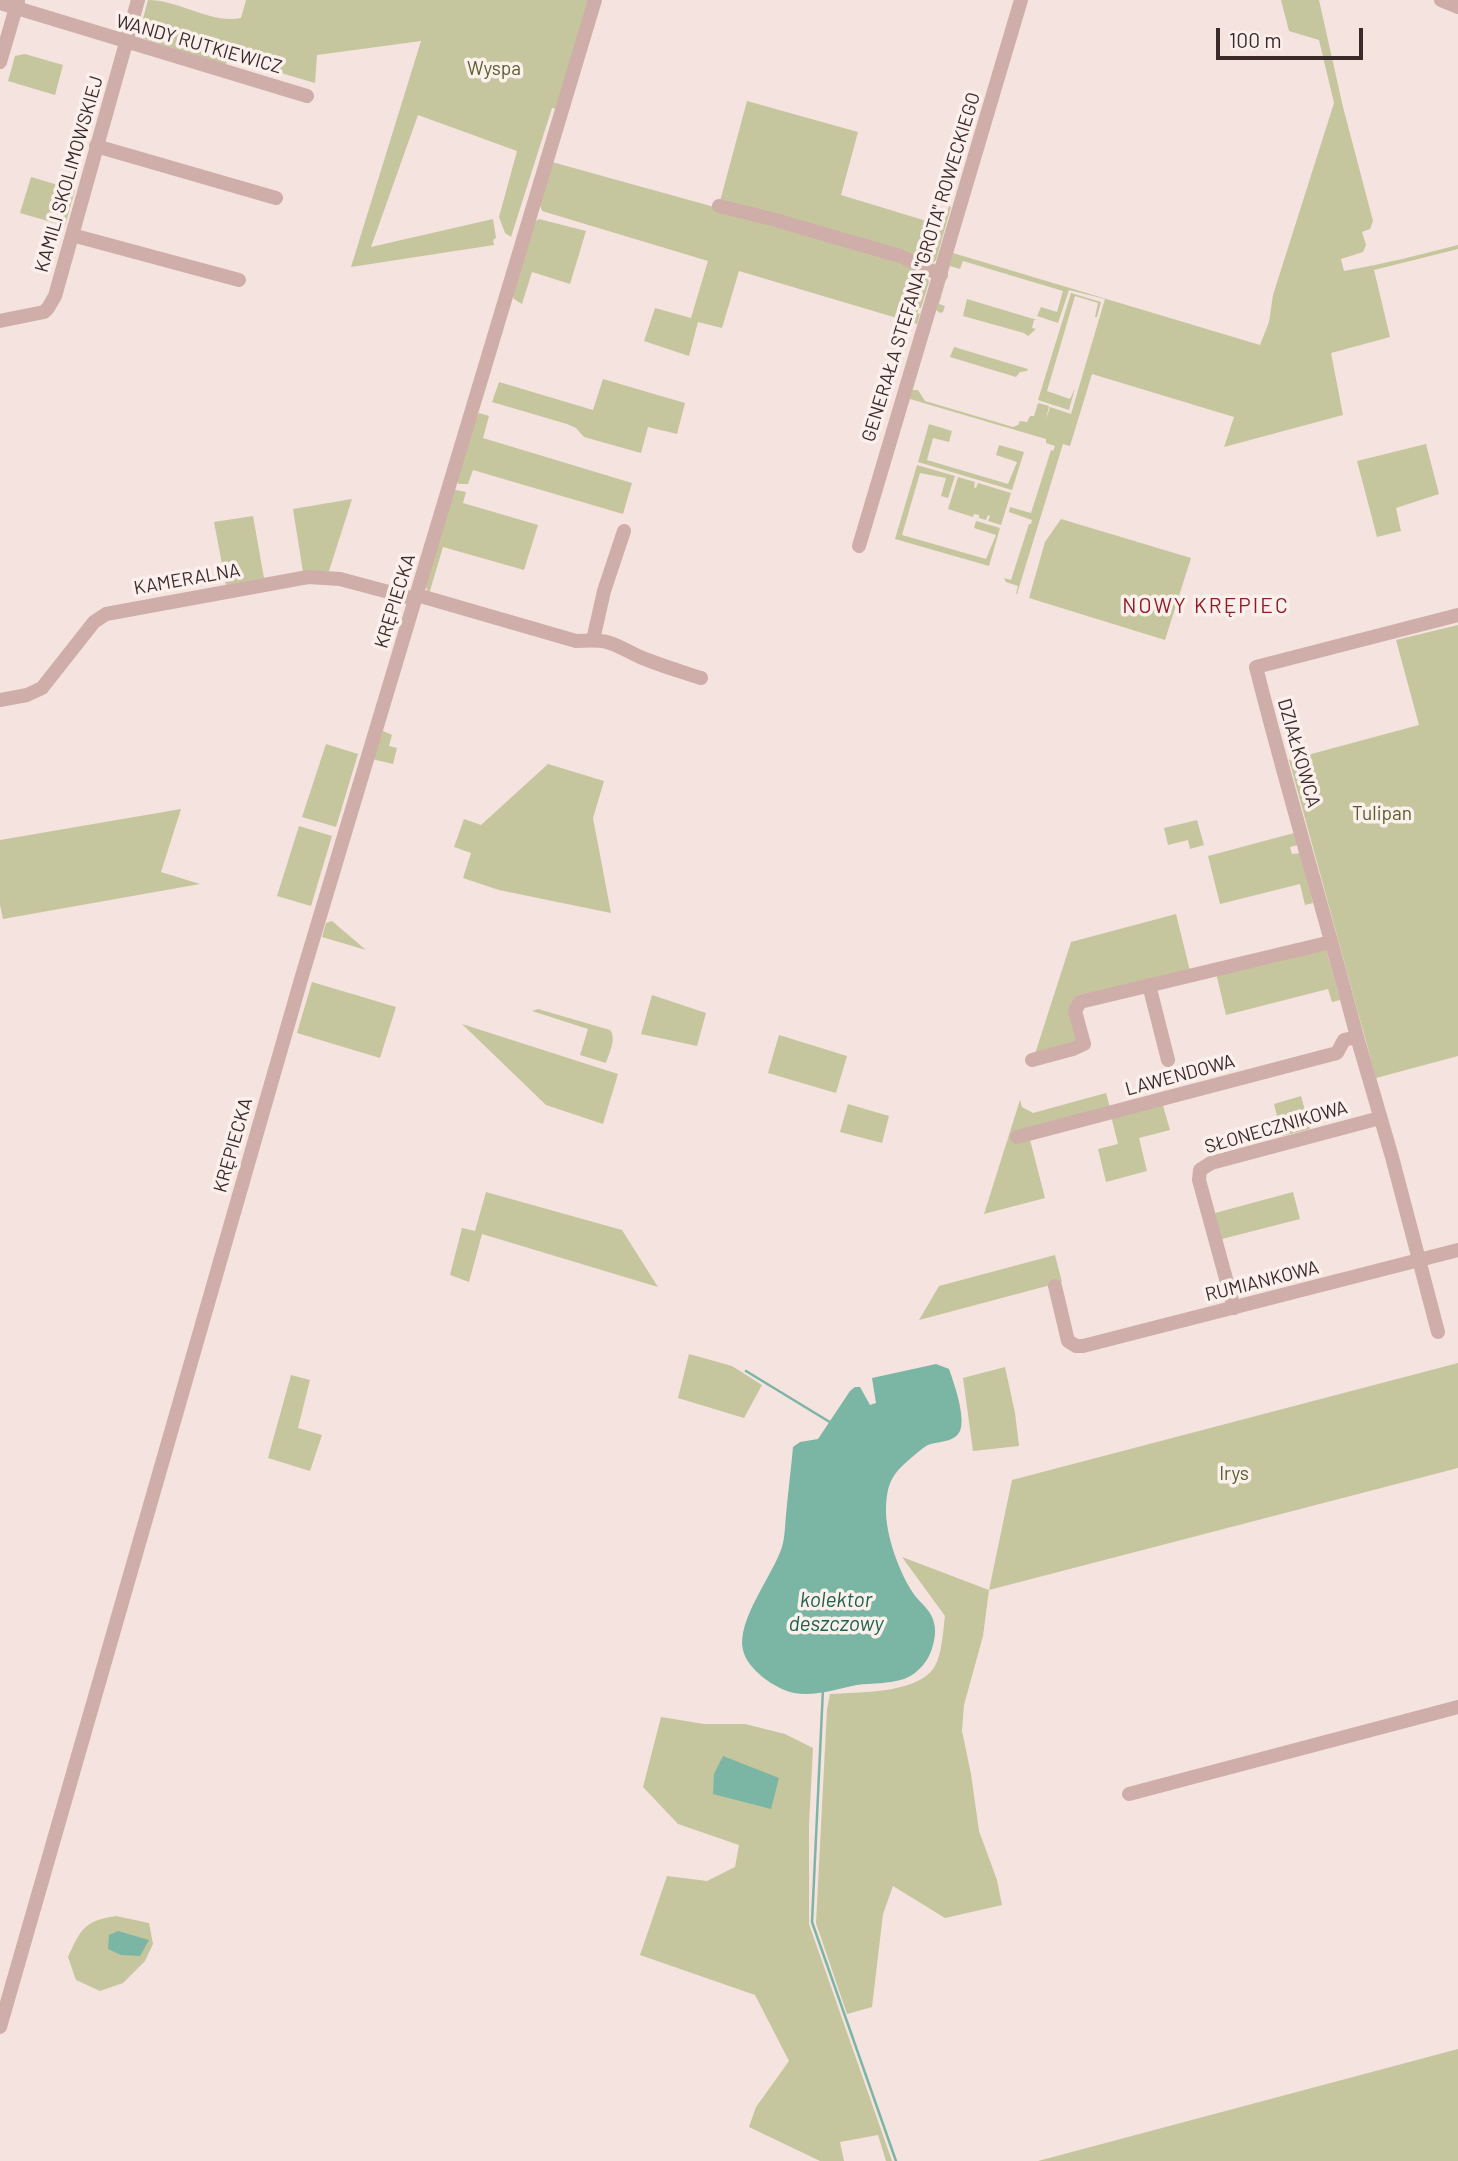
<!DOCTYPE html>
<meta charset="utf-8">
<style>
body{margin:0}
#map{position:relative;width:1458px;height:2161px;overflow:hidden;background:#f5e3df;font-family:Barlow,sans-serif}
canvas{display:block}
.scale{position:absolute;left:1216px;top:28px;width:147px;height:32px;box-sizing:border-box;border:4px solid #3b2a2a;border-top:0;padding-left:9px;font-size:21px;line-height:24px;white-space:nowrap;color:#3b2a2a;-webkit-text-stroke:5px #fcf0ec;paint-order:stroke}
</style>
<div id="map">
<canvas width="1458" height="2161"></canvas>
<div class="scale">100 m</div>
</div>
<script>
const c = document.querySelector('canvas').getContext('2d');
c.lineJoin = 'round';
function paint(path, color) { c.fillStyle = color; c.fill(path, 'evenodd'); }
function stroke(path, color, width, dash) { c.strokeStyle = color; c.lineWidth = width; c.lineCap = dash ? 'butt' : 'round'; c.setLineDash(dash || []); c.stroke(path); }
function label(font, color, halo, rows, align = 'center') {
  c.font = font + ' Barlow,sans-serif'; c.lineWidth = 7; c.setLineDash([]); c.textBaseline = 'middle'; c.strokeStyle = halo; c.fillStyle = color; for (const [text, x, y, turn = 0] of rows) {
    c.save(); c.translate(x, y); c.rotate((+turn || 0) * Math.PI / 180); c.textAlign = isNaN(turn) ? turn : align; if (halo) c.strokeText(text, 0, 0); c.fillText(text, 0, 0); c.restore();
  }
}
const green = new Path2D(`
 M148,0C180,0 210,24 241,18L246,0H589L557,109L552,108L511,237L505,233L499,217L517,151L418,115L371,247L493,219L496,238L493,240L494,245L351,267L421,41L317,55L315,83L230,58L225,65L138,37Z
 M1281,0H1319L1343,107L1373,221L1370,229L1362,232L1366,245L1363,252L1341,259L1344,271C1382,264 1420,255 1458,245V249L1374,270L1390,337L1331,353L1343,415L1224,447L1234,417L1092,374L1070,446L1063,444L1017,594H1016L1018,586L1006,582L1004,578L1011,580L1029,524H1031L1032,520L1009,512L1010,507L1031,513L1051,450L1053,451L1055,446L1046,443V439L910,399L912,390H918L925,401L1013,427L1018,425L1020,421L1027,422L1030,416H1034L1038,403L1049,406L1046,419L1050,407L1071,414L1105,299L1069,290L1058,323L1037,316L1041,307L1057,312L1063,291L963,261L960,269L950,266L939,304L945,306L943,312L940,313L936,310L953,253L1260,345L1269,322L1273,295L1334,103L1319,40L1289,31Z
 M25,54L63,65L55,95L8,81L15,56Z
 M747,101L858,132L841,195L943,226L949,206L951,207L936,260L933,263L719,205Z
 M552,162L880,253L914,270V273L928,279L929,282L921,308H919L917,313L920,314L917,324L739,271L722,328L698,322L689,356L644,341L655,308L691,318L708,261L542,211L540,205Z
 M31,177L75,190L65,226L20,213Z
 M539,219L586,231L570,284L532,272L522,304L514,299L512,294L534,222Z
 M1071,293L1101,302L1097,317H1095L1098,303L1075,296L1047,391L1070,399L1075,388L1069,410L1038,400Z
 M967,299L1037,320H1034L1032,328L1036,329L1028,336L1024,333L963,316Z
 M954,347L1028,369L1027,371L1020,372L1016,377L950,357Z
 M603,379L685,403L677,434L648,427L641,453L584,437L576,428L567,424L492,402L499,382L593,410Z
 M479,413L489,416L483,438L632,483L623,514L473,470L468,484H459L457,482L475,418Z
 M929,424L952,431L949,442L933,438L927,460L1008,484L1017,462L996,455L999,445L1024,452L1012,490L918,462Z
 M1426,444L1439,494L1396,508L1401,531L1377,537L1357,461Z
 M917,465L955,476L948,498L941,496L946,478L920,473L902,535L986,559L996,535L974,528L976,521L1000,528L989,566L895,539Z
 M958,477L975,482L974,487L976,488L978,483L1011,493L1001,525L988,521L990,516L988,515L986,520L979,518V515L974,514L973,517L948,509Z
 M456,490L466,492L463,503L538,525L524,570L443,547L429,594L425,585L454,491Z
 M352,499L329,571L303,572L293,509Z
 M253,516L264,578L226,585L214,522Z
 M1061,519L1191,558L1165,640L1029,598L1045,542Z
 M1458,625V1056L1376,1078L1289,760L1419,725L1396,640Z
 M383,731L392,735L389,746L397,748L393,764L372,759L380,732Z
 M326,744L358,754L336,827L302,817Z
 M548,764L604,781L593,818L611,913L499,890L463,878L471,853L454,847L464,819L481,825Z
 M181,809L161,872L200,884L3,919L0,905V840Z
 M1197,820L1204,845L1190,849L1188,840L1168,845L1164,828Z
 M299,826L332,836L311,906L277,896Z
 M1294,833L1298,845L1290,847L1292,854L1300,853L1313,903L1305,905L1300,884L1220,904L1208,856Z
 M1176,914L1190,971L1075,1001L1078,1036L1075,1043L1034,1057L1071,942Z
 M332,921L366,950L322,937L326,923Z
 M1325,946L1340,1000L1332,1002L1328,989L1226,1015L1216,973Z
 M312,982L396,1007L380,1058L297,1033Z
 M652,995L706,1013L697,1046L641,1034Z
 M538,1009L610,1030C617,1039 609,1053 606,1063L580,1055L588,1029L532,1011Z
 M462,1024L618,1074L603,1124L546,1105Z
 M779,1035L847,1056L836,1093L768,1073Z
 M1106,1093L1111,1111L1028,1132L1045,1198L984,1214L1020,1100L1022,1107L1033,1113Z
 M1301,1096L1310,1129L1282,1136L1274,1104Z
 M1162,1102L1170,1130L1139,1138L1147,1171L1106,1182L1098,1149L1118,1144L1111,1116Z
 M848,1104L889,1116L882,1143L840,1132Z
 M486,1192L622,1230L658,1287L482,1234L469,1282L450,1275L462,1228L475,1231Z
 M1293,1192L1300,1219L1222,1239L1215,1213Z
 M1055,1255L1062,1282L919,1320L939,1286Z
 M689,1354L732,1366L762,1385L744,1418L678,1398Z
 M1458,1363V1468L989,1590L983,1636L964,1705L962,1731L971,1774L979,1831L997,1880L1002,1905L945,1918L893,1886L883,1914L872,2007L847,2014L816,1923L827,1709L830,1694C858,1692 914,1694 933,1669C942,1657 943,1631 945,1616L902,1557L989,1590L1012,1480Z
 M1005,1367L1015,1413L1019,1446L973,1451L963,1378Z
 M291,1375L310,1380L298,1428L322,1435L310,1471L268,1458Z
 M661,1717L704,1724H745L785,1734L813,1748L809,1825V1924L892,2161H886L878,2135L840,2142L844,2161H820L749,2127L756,2107L789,2061L755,1995L640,1955L667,1876L707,1881L735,1867L739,1845L678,1824L643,1787Z
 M116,1916L149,1923L153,1944L145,1961L123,1983L100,1991L76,1980L68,1957C81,1929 84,1921 116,1916Z
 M1458,2049V2161H1038Z`);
const water = new Path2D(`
 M936,1364L949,1369C954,1383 966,1417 960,1431C954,1443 938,1441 928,1445C922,1448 916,1454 911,1458C892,1474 887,1483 886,1508C885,1534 900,1576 916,1597C923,1605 932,1612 934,1623C937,1633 933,1649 928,1658C923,1667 913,1676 904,1679C889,1684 872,1683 857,1685C837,1689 814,1697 794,1693C775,1689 747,1669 743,1650C736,1621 773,1575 782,1547C785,1537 785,1525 786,1515C788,1492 791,1470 793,1447L800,1442L818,1439L850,1391L855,1387H860L870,1405L876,1403L872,1378Z
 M723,1756L779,1778L771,1809L713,1794L714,1774Z
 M118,1931L149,1940L140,1956L121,1955L108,1949L109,1935Z`);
const stream = new Path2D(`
 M746,1371L833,1424
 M823,1689L812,1922L896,2161`);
const minor = new Path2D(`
 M1441,0L1458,7
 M0,3L307,96
 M0,62L18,1
 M96,146L276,198
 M719,206L772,219L900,256L941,275
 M72,235L239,280
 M0,321L44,312L48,308L55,296L138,0
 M859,546L1021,0
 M417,595L576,641C610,639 609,642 638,656C658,665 680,671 701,678
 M593,640L604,591L624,531
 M0,700L27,695L42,688L94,622L106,614L308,577L340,579L415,599
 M1149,985L1168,1060
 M1357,1037L1392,1157L1438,1332
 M1032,1060L1073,1049L1084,1044L1075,1011L1080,1002L1331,942
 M1017,1137L1337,1053L1344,1040L1357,1037C1325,914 1287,791 1256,667L1458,615
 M1055,1286L1068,1341L1076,1346H1083L1458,1250
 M1234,1308L1199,1180L1200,1170L1211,1163L1380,1118
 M1129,1794L1458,1707
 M0,2027L302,976L595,0`);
const streetNames = [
 ["WANDY RUTKIEWICZ",199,44,16],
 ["KAMILI SKOLIMOWSKIEJ",69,174,-74],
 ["GENERAŁA STEFANA \"GROTA\" ROWECKIEGO",921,267,-73],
 ["KAMERALNA",187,579,-10],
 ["KRĘPIECKA",395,601,-73],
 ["DZIAŁKOWCA",1299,753,74],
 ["LAWENDOWA",1180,1075,-15],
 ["SŁONECZNIKOWA",1276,1127,-16],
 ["KRĘPIECKA",233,1145,-74],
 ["RUMIANKOWA",1262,1281,-14]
];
const parkNames = [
 ["Wyspa",494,69],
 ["Tulipan",1382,814],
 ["Irys",1234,1474]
];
const neighbourhoodNames = [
 ["NOWY KRĘPIEC",1206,606]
];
const waterNames = [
 ["kolektor",836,1600],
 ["deszczowy",836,1624]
];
paint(green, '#c5c69d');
paint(water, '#7bb5a4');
stroke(stream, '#7bb5a4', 2.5);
stroke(minor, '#cfaea9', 14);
label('19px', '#3b2a2a', '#fcf0ec', streetNames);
label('19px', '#5a5c2b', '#fcf0ec', parkNames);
c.letterSpacing = '2px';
label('21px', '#911b26', '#fcf0ec', neighbourhoodNames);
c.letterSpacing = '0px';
label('italic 21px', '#1b614f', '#fcf0ec', waterNames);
</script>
